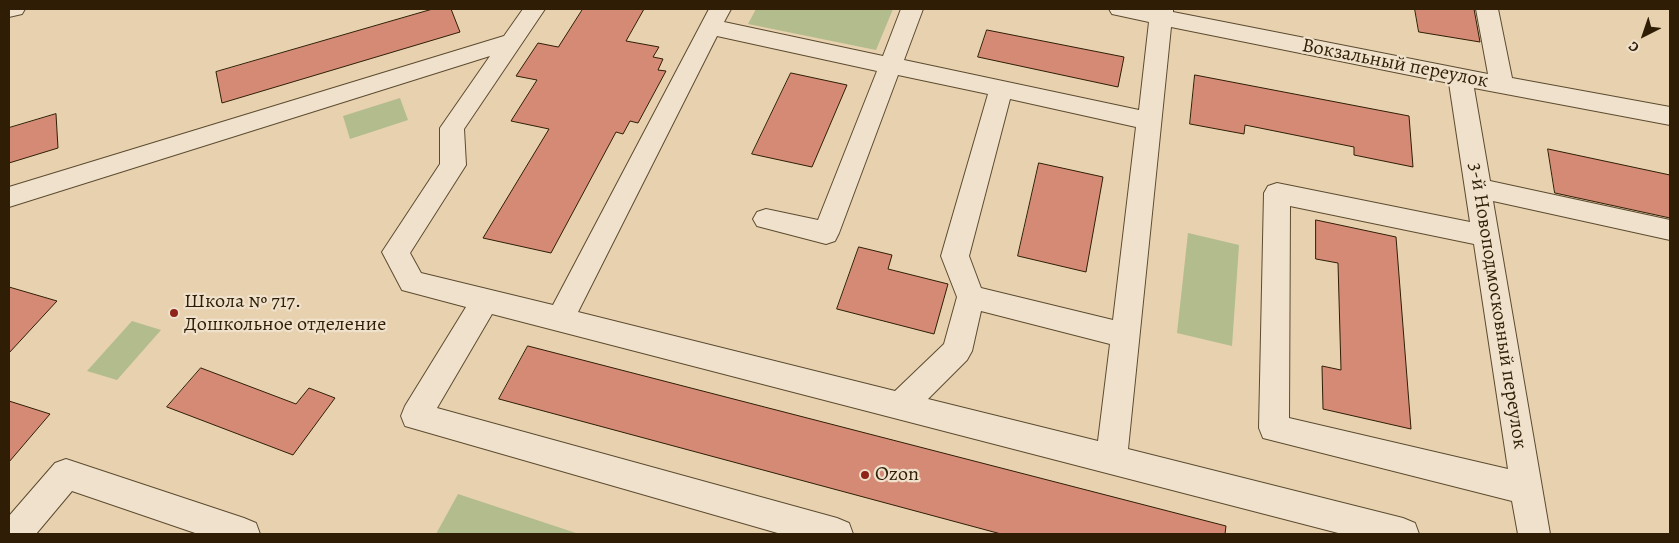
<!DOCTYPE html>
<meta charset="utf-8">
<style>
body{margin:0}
#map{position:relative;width:1679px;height:543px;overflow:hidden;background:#e7d1af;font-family:Alegreya,serif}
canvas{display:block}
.frame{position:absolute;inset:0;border:10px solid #2f1e05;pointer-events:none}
.north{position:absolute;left:1619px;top:10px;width:50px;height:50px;-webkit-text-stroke:4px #efe1cb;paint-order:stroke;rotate:221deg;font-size:14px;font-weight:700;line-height:20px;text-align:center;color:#2f1e05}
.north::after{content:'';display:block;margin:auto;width:18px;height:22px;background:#2f1e05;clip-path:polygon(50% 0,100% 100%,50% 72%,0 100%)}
</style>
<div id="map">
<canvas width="1679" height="543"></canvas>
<div class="frame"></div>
<div class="north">С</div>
</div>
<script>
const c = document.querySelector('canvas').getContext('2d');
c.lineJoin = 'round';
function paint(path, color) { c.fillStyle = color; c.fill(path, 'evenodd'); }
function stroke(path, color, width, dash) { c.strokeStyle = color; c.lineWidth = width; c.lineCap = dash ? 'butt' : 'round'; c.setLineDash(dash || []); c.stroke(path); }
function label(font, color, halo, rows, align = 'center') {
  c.font = font + ' Alegreya,serif'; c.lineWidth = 4.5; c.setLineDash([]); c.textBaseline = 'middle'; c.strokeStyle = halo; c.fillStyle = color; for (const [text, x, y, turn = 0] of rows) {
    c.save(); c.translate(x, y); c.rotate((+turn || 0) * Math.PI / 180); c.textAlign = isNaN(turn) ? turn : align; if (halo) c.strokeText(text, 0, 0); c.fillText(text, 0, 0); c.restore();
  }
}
const green = new Path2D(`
 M756,9H893L876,50L748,24Z
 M400,98L408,120L350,139L343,116Z
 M1188,233L1239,245L1232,346L1177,333Z
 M132,321L161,330L117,380L87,371Z
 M458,494L579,534H436Z`);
const building = new Path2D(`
 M433,9H451L460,32L222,103L216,72Z
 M583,9H644L626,41L659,47L653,57L663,59L658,70L666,71L638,123L630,121L623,134L616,132L551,253L483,238L549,129L511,121L537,80L516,76L538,43L558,47Z
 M1415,9H1474L1480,42L1419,32Z
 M987,30L1124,57L1118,87L978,57Z
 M791,73L847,85L812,167L752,154Z
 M1195,75L1409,116L1413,167L1354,155V147L1245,125L1244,134L1190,124Z
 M56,114L58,148L9,163V128Z
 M1548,149L1670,175V218L1555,193Z
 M1039,163L1103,177L1086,272L1018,256Z
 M1316,220L1396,237L1411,429L1323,409L1322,366L1341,370L1338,263L1316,259Z
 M859,247L892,255L888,269L948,284L934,334L837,309Z
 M9,287L57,301L9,353Z
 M528,346L1226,526L1225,534H1001L499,399Z
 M201,368L296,404L309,388L335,398L293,455L167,407Z
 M9,401L50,414L9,462Z`);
const minor = new Path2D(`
 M9,9H25L22,14L9,17Z
 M523,9H545L464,129L466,165L410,253L421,273L553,305L709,9H731L724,22L883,56L901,9H923L904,60L1139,110L1149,22L1112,14L1109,9H1173V12L1488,74L1476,9H1498L1512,78L1670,107V125L1474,88L1490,181L1670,220V240L1493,201L1550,534H1518L1512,501L1263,438L1259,428L1264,193L1268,186L1277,183L1470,222L1449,83L1171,27L1128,449L1403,518L1415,523L1419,534H1342L492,314L437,408L837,518L849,523L853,534H781L405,426L401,416L405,406L466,307L402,290L382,252L440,164V128L490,56L9,207V187L504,36ZM717,36L877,71L818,220L766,209L757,212L753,219L757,226L826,244L835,241L839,233L898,75L988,94L941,256L957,297L944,344L895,391L578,312ZM1010,99L1136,127L1113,320L981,288L969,256ZM1290,206L1474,244L1508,469L1289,418ZM981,311L1110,344L1098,441L928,399L967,360L972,351Z
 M66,459L244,518L256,523L260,534H198L72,491L36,534H9V516L55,463Z`);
const markers = [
 [174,313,5,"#8f2418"],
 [865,475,5,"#8f2418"]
];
const streetNames = [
 ["Вокзальный переулок",1395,64,11],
 ["3-й Новоподмосковный переулок",1497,306,81]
];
const poiNames = [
 ["Школа № 717.",184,302],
 ["Дошкольное отделение",184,325],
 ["Ozon",875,475]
];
paint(green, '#b2bc8d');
paint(building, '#d48a75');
stroke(building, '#2f1e05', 1);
stroke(minor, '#5d4b30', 2);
paint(minor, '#efe1cb');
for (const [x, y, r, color] of markers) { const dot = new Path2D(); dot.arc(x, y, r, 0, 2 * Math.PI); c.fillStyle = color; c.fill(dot); stroke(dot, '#efe1cb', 2); }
label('20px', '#2f1e05', '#efe1cb', streetNames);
label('20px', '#2f1e05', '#efe1cb', poiNames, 'left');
</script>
